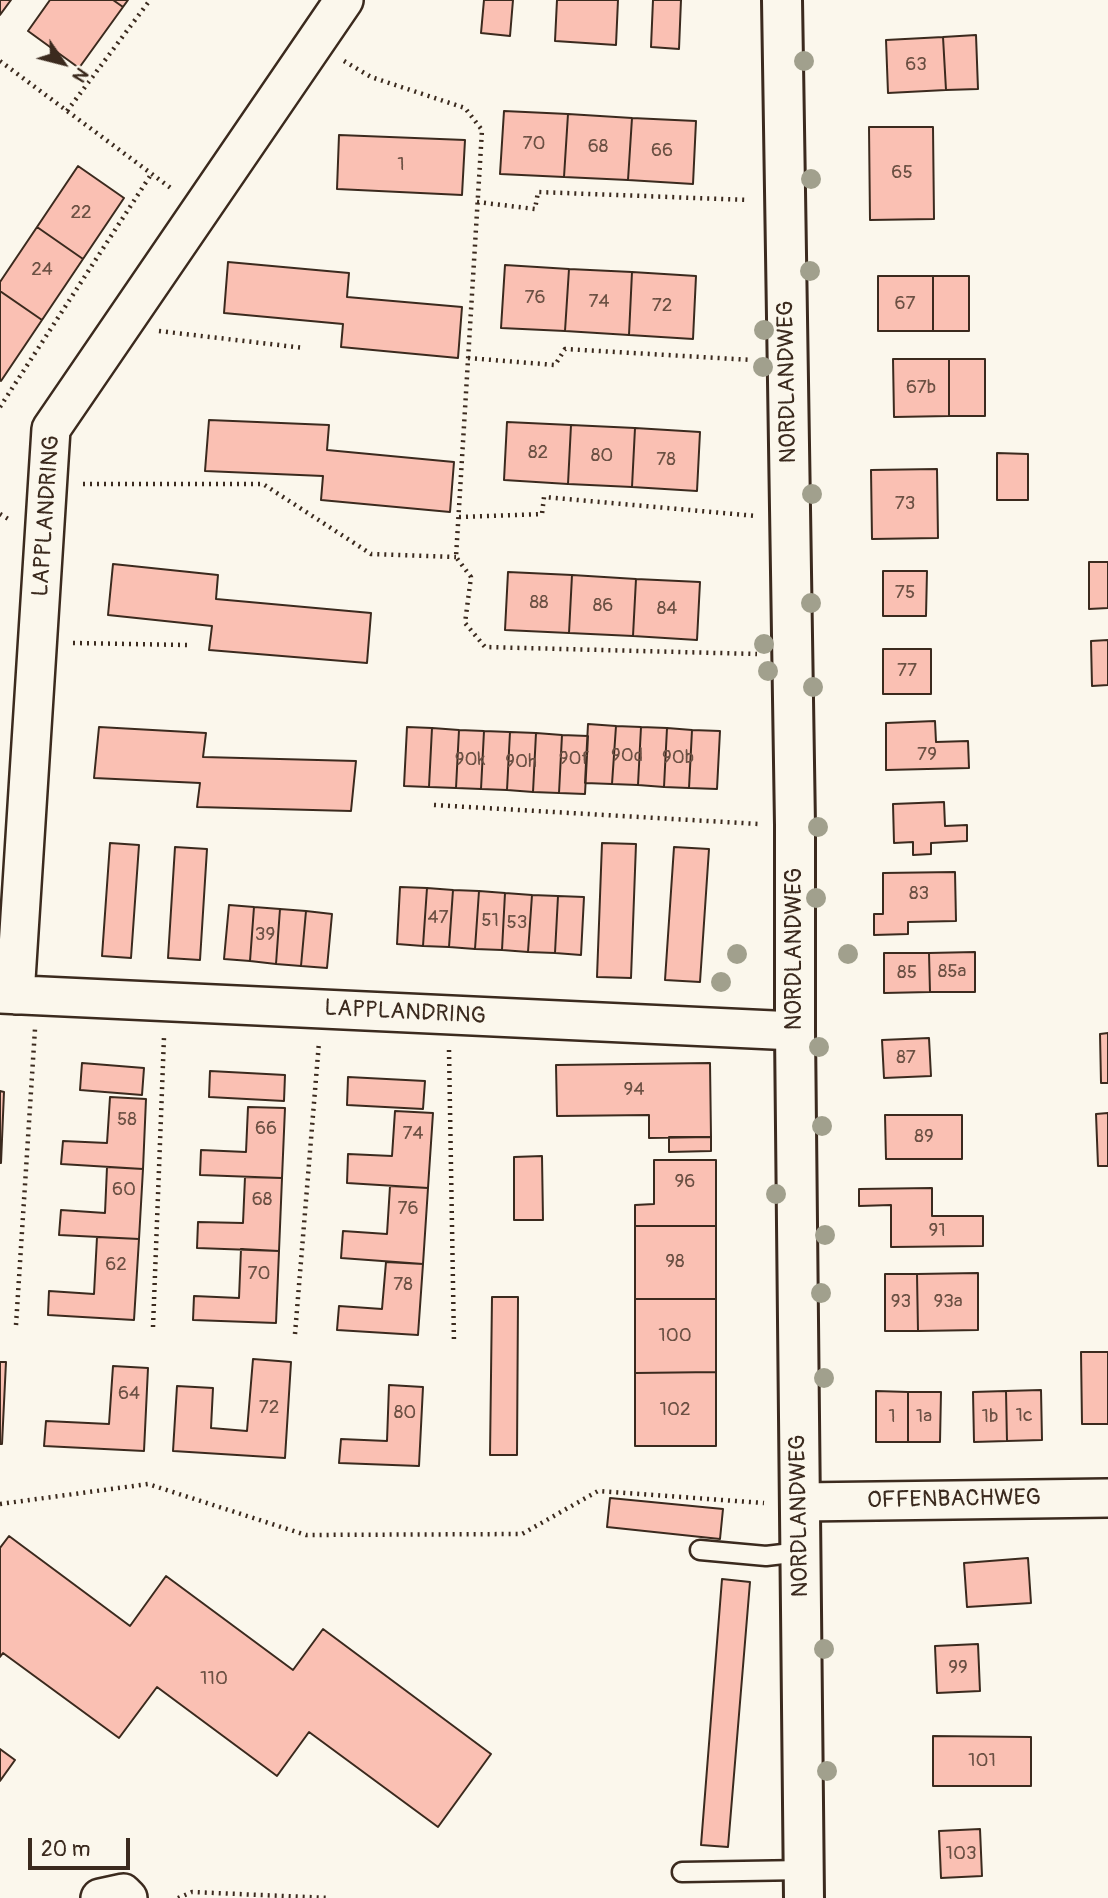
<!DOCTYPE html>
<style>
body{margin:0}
#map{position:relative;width:1108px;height:1898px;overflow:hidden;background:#fbf7ec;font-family:Pangolin,sans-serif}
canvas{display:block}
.north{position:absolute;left:28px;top:28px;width:70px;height:70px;-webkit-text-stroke:5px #fbf7ec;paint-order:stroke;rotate:125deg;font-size:19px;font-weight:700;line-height:28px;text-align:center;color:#3b2a1e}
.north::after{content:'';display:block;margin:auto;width:24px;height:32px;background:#3b2a1e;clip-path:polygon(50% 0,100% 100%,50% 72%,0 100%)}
.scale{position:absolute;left:28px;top:1838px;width:102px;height:32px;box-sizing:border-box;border:4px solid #3b2a1e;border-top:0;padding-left:9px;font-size:21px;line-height:24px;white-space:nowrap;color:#3b2a1e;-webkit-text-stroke:5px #fbf7ec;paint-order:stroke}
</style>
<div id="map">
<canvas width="1108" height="1898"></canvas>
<div class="north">N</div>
<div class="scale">20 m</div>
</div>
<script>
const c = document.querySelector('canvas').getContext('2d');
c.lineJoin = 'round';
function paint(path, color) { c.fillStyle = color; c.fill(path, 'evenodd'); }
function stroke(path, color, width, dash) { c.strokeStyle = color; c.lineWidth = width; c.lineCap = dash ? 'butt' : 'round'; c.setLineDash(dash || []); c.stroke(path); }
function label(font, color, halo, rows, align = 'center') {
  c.font = font + ' Pangolin,sans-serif'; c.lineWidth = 5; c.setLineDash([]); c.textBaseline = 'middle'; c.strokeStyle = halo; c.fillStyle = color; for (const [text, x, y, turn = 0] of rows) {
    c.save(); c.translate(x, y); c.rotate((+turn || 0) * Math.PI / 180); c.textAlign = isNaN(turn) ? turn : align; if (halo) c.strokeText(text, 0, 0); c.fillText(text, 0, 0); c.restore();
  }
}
const building = new Path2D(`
 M0,0H11L0,15Z
 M50,0H113L123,7L79,68L28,31Z
 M113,0H128L123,7Z
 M484,0H513L510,36L481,33Z
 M557,0H618L616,45L555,41Z
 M653,0H681L679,49L651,47Z
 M976,35L978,89L946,90L943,37Z
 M943,37L946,90L888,93L886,40Z
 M504,111L568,114L564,177L500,174Z
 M568,114L632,118L628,180L564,177Z
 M632,118L696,121L693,184L628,180Z
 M869,127H933L934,219L870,220Z
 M339,135L465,140L462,195L337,189Z
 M78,166L124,198L83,259L37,227Z
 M37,227L83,259L42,320L0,291V282Z
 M228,262L349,273L347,297L462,307L458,358L341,347L343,324L224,313Z
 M505,265L569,269L565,331L501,328Z
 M569,269L632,272L629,335L565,331Z
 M632,272L696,276L693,339L629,335Z
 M878,276H933V331H878Z
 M933,276H969V331H933Z
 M0,291L42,320L1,381L0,380Z
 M893,359H949V416L894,417Z
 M949,359H985V416H949Z
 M209,420L329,425L327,450L454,462L450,512L321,500L323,476L205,471Z
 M507,422L571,425L568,484L504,480Z
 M571,425L635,428L632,487L568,484Z
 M635,428L700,432L697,491L632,487Z
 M997,453L1028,454V500H997Z
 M937,469L938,538L872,539L871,470Z
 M1089,562H1108V608L1089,609Z
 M113,564L218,575L216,599L371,613L367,663L209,650L212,626L108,615Z
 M883,571H927L926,616H883Z
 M508,572L572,575L569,633L505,630Z
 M572,575L636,579L633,636L569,633Z
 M636,579L700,582L697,640L633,636Z
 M1108,640V685L1092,686L1091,641Z
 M883,649H931V694H883Z
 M935,721L936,742L968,741L969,768L886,770V723Z
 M588,724L616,726L612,784L585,783Z
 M616,726L641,727L638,785L612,784Z
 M99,727L206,733L203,757L356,761L351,811L197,807L200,783L94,778Z
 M407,727L432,728L429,787L404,786Z
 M641,727L667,728L664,787L638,785Z
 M432,728L459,730L456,788L429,787Z
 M667,728L692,730L689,788L664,787Z
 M459,730L484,731L481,789L456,788Z
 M692,730L720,731L717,789L689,788Z
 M484,731L510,732L507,790L481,789Z
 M510,732L536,733L533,792L507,790Z
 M536,733L562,735L559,793L533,792Z
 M562,735L588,736L585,794L559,793Z
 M944,802L945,826L967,825V841L931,843V854L913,855V842L894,843L893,804Z
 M110,843L139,845L131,958L102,956Z
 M602,843L636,844L631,978L597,977Z
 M175,847L207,849L200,960L168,958Z
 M674,847L709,849L700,982L665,980Z
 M955,872L956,921L908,922V934L874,935V914H883V873Z
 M400,887L427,888L423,946L397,944Z
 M427,888L453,890L449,947L423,946Z
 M453,890L479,891L475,949L449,947Z
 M479,891L505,893L502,950L475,949Z
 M505,893L532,895L528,952L502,950Z
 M532,895L558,896L555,953L528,952Z
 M558,896L584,897L581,955L555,953Z
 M229,905L254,907L250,961L224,959Z
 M254,907L280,909L276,964L250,961Z
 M280,909L306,911L301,966L276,964Z
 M306,911L332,914L327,968L301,966Z
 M975,952V992H930L929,953Z
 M884,953H929L930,992L884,993Z
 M1108,1033V1083H1101L1100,1034Z
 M929,1038L931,1076L884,1078L882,1040Z
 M82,1063L144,1068L142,1095L80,1090Z
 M710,1063L711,1137L649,1138V1115L557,1116L556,1065Z
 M210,1071L285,1075L284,1101L209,1097Z
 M348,1077L425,1081L423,1109L347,1105Z
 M0,1091L4,1092L1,1163H0Z
 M110,1097L146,1099L143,1169L61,1164L63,1141L107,1143Z
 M248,1107L285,1108L282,1178L200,1175L201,1150L246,1152Z
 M395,1111L433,1113L428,1188L347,1183L348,1154L392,1156Z
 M1108,1113V1166H1098L1096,1114Z
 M885,1115H962V1159H886Z
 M669,1137H711V1151L669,1152Z
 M542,1156L543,1220H514V1157Z
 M654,1160H716V1226H635V1205L654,1204Z
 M107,1167L143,1169L139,1239L59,1235L61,1210L105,1213Z
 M245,1177L282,1178L279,1251L197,1248L198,1222L243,1223Z
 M390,1186L428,1188L423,1264L341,1258L343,1231L387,1234Z
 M932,1188V1216H983V1246L891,1247V1205L859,1206V1189Z
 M635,1226H716V1299H635Z
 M97,1237L139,1239L134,1320L48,1315L49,1291L94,1294Z
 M241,1249L279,1251L276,1323L193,1320L194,1296L239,1298Z
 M386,1262L423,1264L418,1335L337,1330L339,1306L382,1309Z
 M978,1273V1330L918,1331L917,1274Z
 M885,1274H917L918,1331H885Z
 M492,1297H518L517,1455H490Z
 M635,1299H716V1372L635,1373Z
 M1081,1352H1108V1424H1082Z
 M253,1359L291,1362L285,1458L173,1451L177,1386L213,1388L211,1428L247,1431Z
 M0,1362H6L2,1444H0Z
 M113,1366L148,1368L144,1451L44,1446L46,1421L109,1424Z
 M716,1372V1446H635V1373Z
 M389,1385L423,1387L419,1466L339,1463L341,1439L387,1441Z
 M1041,1390L1042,1440L1007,1441L1006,1391Z
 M876,1391L908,1392V1442H876Z
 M1006,1391L1007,1441L974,1442L973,1392Z
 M908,1392H941L940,1442H908Z
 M610,1498L723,1509L720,1539L607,1527Z
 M9,1536L130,1626L166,1576L293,1670L323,1629L491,1754L438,1827L309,1732L277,1776L157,1687L119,1738L3,1653L0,1657V1548Z
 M1028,1558L1031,1603L967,1607L964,1563Z
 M722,1579L750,1582L728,1847L701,1845Z
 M978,1644L980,1691L937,1693L935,1646Z
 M933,1736L1031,1737V1786H933Z
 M0,1749L15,1760L0,1781Z
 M980,1829L982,1876L941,1878L939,1831Z`);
const path = new Path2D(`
 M0,61L172,189
 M344,61L371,77L465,108L482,130L456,557L471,577L465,623L485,647L757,654
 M67,111L150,0
 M477,202L535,209L538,192L748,200
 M159,331L304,348
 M468,358L555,365L565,349L752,360
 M0,407L152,173
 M83,484H263L371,554L456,557
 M0,514L10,520
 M459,517L542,514L544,497L756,516
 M73,643L187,645
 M434,805L759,824
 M449,1050L454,1343
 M16,1325L35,1029
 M153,1327L164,1037
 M295,1334L319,1042
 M0,1504L148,1484L306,1535L522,1534L598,1491L764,1503
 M178,1898L192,1892L330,1898`);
const lane = new Path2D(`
 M700,1550L766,1556L800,1552
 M682,1872L804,1870`);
const street = new Path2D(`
 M0,994L795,1031
 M15,995L51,429L344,0
 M800,1502L1108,1498
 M100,1898L123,1893L128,1898`);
const secondary = new Path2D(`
 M782,0L795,825V1031L804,1898`);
const trees = [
 [804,61],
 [811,179],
 [810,271],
 [764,330],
 [763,367],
 [812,494],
 [811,603],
 [764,644],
 [768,671],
 [813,687],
 [818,827],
 [816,898],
 [737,954],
 [848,954],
 [721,982],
 [819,1047],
 [822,1126],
 [776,1194],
 [825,1235],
 [821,1293],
 [824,1378],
 [824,1649],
 [827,1771]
];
const numberNames = [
 ["63",916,65],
 ["70",534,144],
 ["68",598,147],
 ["66",662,151],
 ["1",401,165],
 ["65",902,173],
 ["22",81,213],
 ["24",42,270],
 ["76",535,298],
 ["74",599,302],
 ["67",905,304],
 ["72",662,306],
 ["67b",921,388],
 ["82",538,453],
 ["80",602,456],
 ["78",666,460],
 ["73",905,504],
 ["75",905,593],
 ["88",539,603],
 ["86",603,606],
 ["84",667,609],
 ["77",907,671],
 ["79",927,755],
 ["90d",627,756],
 ["90b",678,758],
 ["90f",574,759],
 ["90k",470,760],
 ["90h",521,762],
 ["83",919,894],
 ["47",438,918],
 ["51",490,921],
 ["53",517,923],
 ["39",265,935],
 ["85a",952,972],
 ["85",907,973],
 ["87",906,1058],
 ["94",634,1090],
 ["58",127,1120],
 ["66",266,1129],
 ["74",413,1134],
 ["89",924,1137],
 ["96",685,1182],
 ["60",124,1190],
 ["68",262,1200],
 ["76",408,1209],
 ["91",937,1231],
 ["98",675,1262],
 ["62",116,1265],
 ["70",259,1274],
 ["78",403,1285],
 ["93",901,1302],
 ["93a",948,1302],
 ["100",675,1336],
 ["64",129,1394],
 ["72",269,1408],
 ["102",675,1410],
 ["80",405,1413],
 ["1c",1024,1416],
 ["1",892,1417],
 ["1a",924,1417],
 ["1b",990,1417],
 ["99",958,1668],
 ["110",214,1679],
 ["101",982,1761],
 ["103",961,1854]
];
const streetNames = [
 ["NORDLANDWEG",788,382,-91],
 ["LAPPLANDRING",47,516,-86],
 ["NORDLANDWEG",795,949,-90],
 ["LAPPLANDRING",405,1013,3],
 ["OFFENBACHWEG",954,1500,-1],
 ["NORDLANDWEG",800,1516,-91]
];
paint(building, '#fac0b3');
stroke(building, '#3b2a1e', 2);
stroke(lane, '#3b2a1e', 23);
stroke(street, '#3b2a1e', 42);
stroke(secondary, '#3b2a1e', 44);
stroke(path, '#3b2a1e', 4.5, [2, 5]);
stroke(lane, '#fbf7ec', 18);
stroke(street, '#fbf7ec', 37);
stroke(secondary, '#fbf7ec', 38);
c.fillStyle = '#a1a08d';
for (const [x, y] of trees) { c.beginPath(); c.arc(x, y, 10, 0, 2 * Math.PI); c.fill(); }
label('19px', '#6b5043', null, numberNames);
label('23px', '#3b2a1e', '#fbf7ec', streetNames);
</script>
